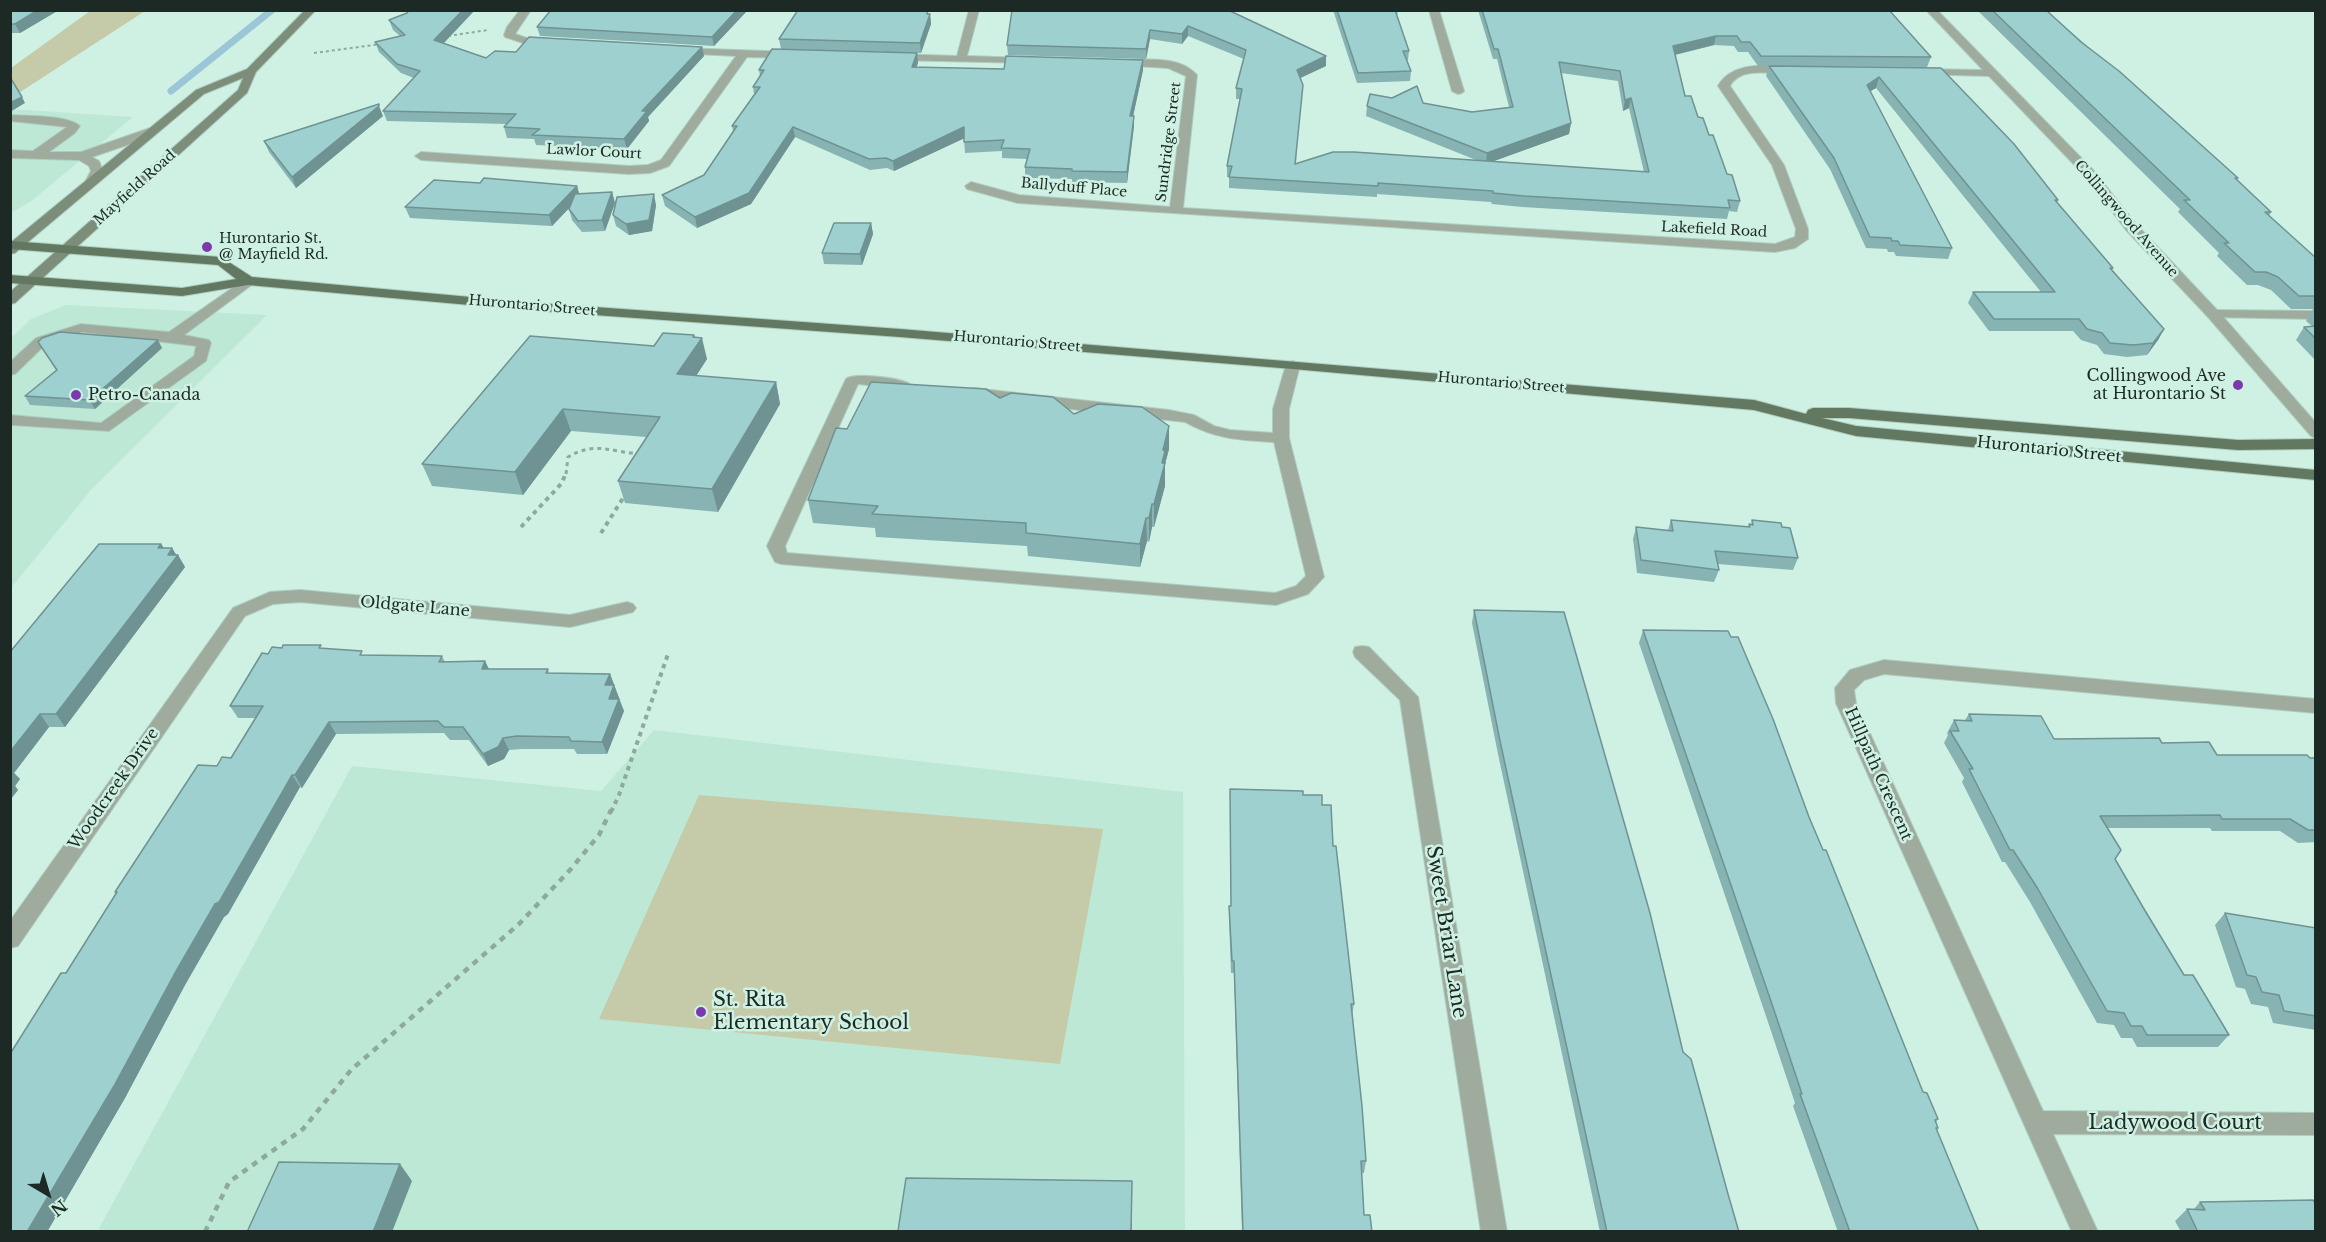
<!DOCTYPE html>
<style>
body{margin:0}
#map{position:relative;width:2326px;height:1242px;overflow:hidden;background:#cef1e3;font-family:"Libre Baskerville",serif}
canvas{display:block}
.frame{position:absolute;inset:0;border:12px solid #1c2924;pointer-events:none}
.north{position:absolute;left:18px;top:1164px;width:60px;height:60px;-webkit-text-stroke:4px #cef1e3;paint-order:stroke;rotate:142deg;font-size:16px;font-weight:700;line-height:24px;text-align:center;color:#1c2924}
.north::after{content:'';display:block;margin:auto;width:21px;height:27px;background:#1c2924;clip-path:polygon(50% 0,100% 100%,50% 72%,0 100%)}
</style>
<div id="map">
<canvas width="2326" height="1242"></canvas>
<div class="frame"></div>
<div class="north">N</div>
</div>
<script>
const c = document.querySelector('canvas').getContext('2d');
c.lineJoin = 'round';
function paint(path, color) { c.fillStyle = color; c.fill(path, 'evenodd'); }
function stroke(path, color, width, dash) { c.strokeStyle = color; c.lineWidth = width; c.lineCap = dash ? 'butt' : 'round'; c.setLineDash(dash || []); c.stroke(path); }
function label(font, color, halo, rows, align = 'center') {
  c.font = font + ' "Libre Baskerville",serif'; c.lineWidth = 5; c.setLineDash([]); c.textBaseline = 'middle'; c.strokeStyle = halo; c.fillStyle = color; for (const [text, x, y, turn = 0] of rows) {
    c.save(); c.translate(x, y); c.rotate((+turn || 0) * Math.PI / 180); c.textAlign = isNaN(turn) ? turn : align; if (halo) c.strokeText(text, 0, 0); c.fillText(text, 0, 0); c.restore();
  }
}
const built = new Path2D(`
 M10,109L133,117L30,202L11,213Z
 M66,305L267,315L91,490L11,588V338L31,319Z
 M654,730L1183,792L1185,1231L97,1232L352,766L601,791Z`);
const green = new Path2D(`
 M90,11H145L11,98V68Z
 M699,795L1103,829L1060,1064L599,1019Z`);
const stream = new Path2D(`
 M171,91L272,10`);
const pathFar3 = new Path2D(`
 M448,36L488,30
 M314,53L381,44`);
const pathFar2 = new Path2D(`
 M566,474L568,457C595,441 611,452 640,454`);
const pathFar1 = new Path2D(`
 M521,527L562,483L566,472
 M601,533L625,495
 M611,812L619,795L668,654`);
const path = new Path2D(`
 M205,1232L229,1182L303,1129L351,1070L519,924L570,870L599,835L611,810`);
const service = new Path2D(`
 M10,115C28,116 68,115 80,126L75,133L49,152H81L150,128L154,127L160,130L133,143L92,157L99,161L103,171L95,185L91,186L85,182L91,171L89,166L79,160L10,158V150L33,151L67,127L10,121Z
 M248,277L255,281L253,284L184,335L209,340L211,343L206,361L109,431L10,425V415L101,423L194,356L196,346L82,332L46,344L15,374L10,375V362L36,338L81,324L169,332Z
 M2213,310L2316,311V319L2208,317L2206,314Z
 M1293,361L1300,365L1289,409V438L1324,577L1308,594L1276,605L781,564L775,562L767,546L846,379C852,372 905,378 911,385L904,389L858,384L785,546L787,553L1275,593L1296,586L1306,576L1274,442C1239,440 1216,439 1185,422L973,398L965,393L973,388L1169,410L1194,415L1214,426L1230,430L1273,433V409L1286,365Z`);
const minor = new Path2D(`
 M520,10H531L515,34L527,38L552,41V45L526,44L505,37L504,35L507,27Z
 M969,10H979L967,56L1027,58L1032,61L1031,63L893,60L888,57L893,54L957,56Z
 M1429,10H1439L1464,91L1462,93L1458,94L1452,91Z
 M1926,10H1937L2094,171L2136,224L2218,311L2316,423V438L2311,436L2208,317L2126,230L2086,177L1989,76L1917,74V70L1921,69L1983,70Z
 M680,48L793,52L798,55L793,58L747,57L669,166L650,173L629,174L421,160L415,156L421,152L629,166L648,165L661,160L736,56L676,53L675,51Z
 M1121,60C1146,60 1179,55 1197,75L1183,208L1775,244L1795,237L1796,229L1772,165L1718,86C1732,61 1770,64 1795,69L1796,71L1791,74C1772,74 1740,66 1730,86L1784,165L1808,229V239L1795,248L1775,252L1018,203L967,189L965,186L971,182L1019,195L1170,207L1186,76L1168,68L1117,65L1116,63Z
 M300,590L570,615L627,602L633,604L636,608L633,612L570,627L300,602L273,604L245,616L18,946L10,948V921L233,608L270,592Z
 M1362,646L1369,647L1418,697L1507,1232H1481L1400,700L1355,657L1353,652L1355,647Z
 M1884,660L2316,699V713L1884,674L1864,680L1854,690L1856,703L2043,1111L2316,1113V1135L2053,1134L2098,1232H2072L1836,703L1835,688L1850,670Z`);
const secondary = new Path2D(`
 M305,10H316L256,72L247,93L15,303L10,304V292L238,90L243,78L204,94L15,253L10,254V243L196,90L247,69Z`);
const primary = new Path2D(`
 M10,241L221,257L252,277L525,302L900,329L1754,400L1806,414L1808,410L1813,408H1849L2238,440L2316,439V449L2238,450L1849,418H1822L1856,426L2316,470V480L1856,436L1754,410L1293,369L900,337L525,310L248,285L182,296L10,283V275L182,288L236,279L218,265L10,249Z`);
const wall = new Path2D(`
 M10,10H59L20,33H10Z
 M475,10L444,43L486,58L516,52L702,47L704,56L648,117L649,121L627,149L536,145L534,139L507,138L504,127L507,124L387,121L383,111L414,78L401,73L379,52L375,42L400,36L393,30L389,20Z
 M551,10H745L746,12L714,46L540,36L537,27Z
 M1228,10L1326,56V66L1300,78L1296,164L1476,160L1366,116L1367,106L1423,103L1472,112L1509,107L1497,59H1493L1478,10H1889L1931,57L1927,67L1758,66L1748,52H1738L1734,46L1714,45L1675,55L1685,96L1709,135L1727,174L1740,201L1737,212L1729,211L1727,219L1522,207L1492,204L1491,202L1377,194V197L1229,188V177H1227V166L1240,99H1236V88L1244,59L1188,36L1182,44L1150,39L1146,59L1008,55L1007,45ZM1561,73L1618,81L1623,111L1629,108L1644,172L1493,161L1569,134L1571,123Z
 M1333,10H1398L1397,16L1409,51L1408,60H1407L1411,71L1410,81L1357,83Z
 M1977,10H2046L2238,178L2237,181L2271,212L2269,216L2316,258V361L2296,340L2304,327L2312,326L2306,321L2313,309H2291L2271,290L2258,285H2247L2217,256L2219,253L2178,212L2180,209Z
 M930,14L931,24L921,53L781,49L779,39Z
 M917,53L918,63L916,67L1004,69L1143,60V70L1133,116H1134V126L1127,183L1072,182V179L1025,178V167L1027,159L1002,158V151L965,153L964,138L894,171L887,168L870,170L795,137L751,204L697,228L665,206L662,195L704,175L733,131L732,126L754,94L753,87L760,76L759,70Z
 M1769,66L1941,68L2058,200L2057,203L2113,268L2112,270L2164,329L2158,340L2147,355L2127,357L2104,354L2097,345L2081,340L2073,331H1989L1968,303L1973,292H2041L1876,88L1870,91L1952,248L1948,259L1896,256L1894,252H1888L1887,249L1866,248L1830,169L1766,76Z
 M383,116L296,188L269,152L264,141Z
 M480,183L577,186L579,194L612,192L615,203L605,231L582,232L572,220L569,209V208L552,226L410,218L405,207Z
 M656,205L652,231L629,235L616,226L613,215Z
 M871,223L873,234L862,265L824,264L822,253Z
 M694,335L707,359L696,376L776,382L780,404L718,512L625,503L618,481L646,437L571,431L523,495L432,486L422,464L654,346Z
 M38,342L162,348L95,409L30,405L25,396L56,370Z
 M1000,398L1074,414L1169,426V449L1165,464V486L1154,527H1152L1149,542L1147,541L1140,567L1028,556L1027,546L876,537L875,528L813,523L808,500L847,429Z
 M1671,520L1748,527L1749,524L1751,525L1752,520L1782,527L1798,558L1793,570L1718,564L1719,570L1714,582L1637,573L1633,539L1636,527L1668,530Z
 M161,544L164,548H172L176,555H178L185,567L65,727H49L14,773L20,779L15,786L18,790L10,800V652Z
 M1474,610L1683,1052L1739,1232H1600L1498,754L1472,623Z
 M1643,630L1809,817L1923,1092L1938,1119L1936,1122L1938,1128L1937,1130L1979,1232H1838L1793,1106L1795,1103L1767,1019L1639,643Z
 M323,649L364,655L442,656L445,662L485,661L489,669H548L549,673L610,674L624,711L607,754H577L574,749H522L509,750L504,759L488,766L469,740H450L444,733L336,734L302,788L300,787L228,914L224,917L185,985L125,1098L47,1232H10L66,973L116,894L115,892L217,766L231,758L255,718H238L230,706L268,654Z
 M1969,714L2054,739L2162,743L2217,755L2316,758V842L2298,843L2280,831H2212L2210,828H2108L2115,859L2184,975L2229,1035L2218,1047H2137L2132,1038H2121L2114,1025L2097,1023L2030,902L2005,862H2002L1962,782L1964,778L1944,743L1948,735L1947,733L1954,720H1965Z
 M1230,789L1303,795L1322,805L1333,846L1354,1004L1352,1016L1366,1161L1364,1173H1361L1364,1215L1372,1232H1242L1234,973H1231L1229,918V906H1231Z
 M2225,913L2316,928V1030L2273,1023L2268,1007L2251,1004L2245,989L2236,987L2215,925Z
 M2200,1202L2316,1232H2181L2175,1221L2187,1209L2193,1210Z`);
const shadedWall = new Path2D(`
 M38,10H59L20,33L15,24Z
 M463,10H475L438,49L434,40Z
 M737,10H745L746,12L714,46L712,37Z
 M928,10V18L930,14L931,24L921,53L920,43Z
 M1188,26V36L1182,44V34Z
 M1150,30V39L1146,59V49Z
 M1716,36L1714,45L1670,56L1673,46Z
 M702,47L704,56L648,117L649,121L627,149L624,139L642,111Z
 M917,53L918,63L913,77L912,67Z
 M1326,56V66L1296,80L1297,70Z
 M1143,60V70L1131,126L1130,116Z
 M1879,77L1876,88L1864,95L1867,85Z
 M22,97L25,103L10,112V103Z
 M1631,98L1629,108L1623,111L1625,100Z
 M379,106L383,116L296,188L292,177Z
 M1134,116V126L1127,183V172Z
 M1571,123L1569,134L1486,164L1487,153Z
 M793,127L795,137L751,204L697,228L695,217Z
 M964,127L965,138L894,171L893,161Z
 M577,186L580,197L552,226L549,215Z
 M612,192L615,203L605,231L602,220Z
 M654,194L656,205L652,231L629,235L626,224Z
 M871,223L873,234L862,265L860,254Z
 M2164,329L2158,340L2147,355L2153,343Z
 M694,335L696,346L702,338L707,359L683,396L677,374Z
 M158,340L162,348L95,409L90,400Z
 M776,382L780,404L718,512L712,489Z
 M563,409L571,431L523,495L515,472Z
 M1169,426V449L1165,464V486L1154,527V504L1163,450Z
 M1152,504V527L1149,542V518Z
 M1146,518L1147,541L1140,567V544Z
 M161,544L168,555L172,548L177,556L178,555L185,567L65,727L56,714Z
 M485,661L491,674L482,669Z
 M610,674L619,698L613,711L605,685Z
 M619,699L624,711L607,754L602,742Z
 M40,714L49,727L14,773L20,779L15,786L18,790L10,800V752Z
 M329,722L336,734L302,788L295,775Z
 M503,738L509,750L504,759L488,766L483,754Z
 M292,775L300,787L228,914L224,917L185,985L125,1098L47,1232H27L175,973Z
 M400,1164L412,1181L392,1232H373Z
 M1132,1181V1232H1131Z`);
const building = new Path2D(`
 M10,10H38L15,24H10Z
 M409,10H463L434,40L486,58L495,51L516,52L529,37L702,47L642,111H647L624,139L532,135L540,129L504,127L516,114L383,111L420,71L397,64L375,42L405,35L389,20L407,13Z
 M551,10H737L712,37L537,27Z
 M798,10H928L927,14H930L920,43L779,39Z
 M1012,10H1228L1326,56L1297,70L1303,85L1295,164L1333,152H1354L1649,172L1631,98L1625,100L1620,71L1559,62L1571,123L1487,153L1367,106L1370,94L1392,98L1417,86L1423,103L1472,112L1513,107L1498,49H1494L1482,10H1889L1931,57L1761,56L1750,42H1741L1737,36H1716L1673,46L1685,96H1691L1698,117L1703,118L1709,135H1713L1727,174L1732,175L1740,201L1728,200L1730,208L1524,196L1493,193V191L1378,183V186L1229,177L1232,166H1227L1242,89L1236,88L1246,50L1188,26L1182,34L1150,30L1146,49L1007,45Z
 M1337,10H1395L1409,51H1403L1411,71L1358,73Z
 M1992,10H2046L2081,42L2119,71L2238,178H2235L2271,212H2265L2316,258V296H2299L2278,277L2266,272H2255L2224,243H2229L2184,200H2190Z
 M772,49L917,53L912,67L1004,69L1006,56L1143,60L1130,116H1134L1127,172L1072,171V169L1025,167L1030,149L1001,148L1004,140L964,142V127L893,161L886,158L869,159L793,127L749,193L695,217L662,195L704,175L737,126H732L760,87H753L764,70H759Z
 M1769,66L1941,68L2014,144L2058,200H2055L2113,268H2110L2164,329L2153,343L2133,345L2110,343L2102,333L2087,329L2079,319H1994L1973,292H2055L1879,77L1867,85L1952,248L1900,245L1898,241H1892L1891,238L1870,237L1834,158Z
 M10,77L22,97L10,103Z
 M379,104V106L292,177L264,141Z
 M484,178L577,186L549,215L405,207L434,180L480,183Z
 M612,192L602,220L578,221L569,209L575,194Z
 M654,194L649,220L626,224L613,215L617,197Z
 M834,223H871L860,254L822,253Z
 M2316,326V339L2304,327Z
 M60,332L158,340L90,400L25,396L57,370L38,342L42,338Z
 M663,333L694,335L693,337L702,338L677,374L776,382L712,489L618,481L660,417L563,409L515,472L422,464L530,336L654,346Z
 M871,382L986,389L1000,398L1011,393L1053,397L1074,414L1098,404L1142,407L1169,426L1163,450L1165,451L1162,463H1165L1154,504H1152L1149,518H1146L1140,544L1026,533V523L872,514L878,506L808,500L836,428L847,429Z
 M1671,520L1750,527L1749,524L1753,525L1752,520L1781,523L1782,527L1790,528L1798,558L1715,551L1719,570L1641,560L1636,527L1673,531Z
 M99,544H161L158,548H172L168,555H178L56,714H40L10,752V652Z
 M1474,610L1564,612L1650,913L1683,1052L1691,1059L1728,1194L1739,1232H1607L1500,741Z
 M1643,630L1728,631L1731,637H1738L1773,719L1809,817L1823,850H1826L1923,1092L1927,1093L1938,1119L1935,1120L1938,1128H1936L1979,1232H1850L1800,1094H1802L1773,1007Z
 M283,645H321L319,648L362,651L360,655L442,656L439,662L485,661L482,669H548L546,673L610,674L605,685H614L609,699H619L602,742L571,741L569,737L517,736L503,738L498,747L483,754L463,727H444L438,721L329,722L295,775H292L219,902L215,904L175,973L114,1086L27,1232H10V1054L61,973H66L117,892H115L198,765L217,766L222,757L231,758L263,706H230L262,653L268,654L272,647L282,648Z
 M1969,714L2041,716L2054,739L2159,738L2162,743L2209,742L2217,755H2307L2310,758H2316V830H2308L2290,819H2222L2220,815L2100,816L2121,850L2115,859L2144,909L2184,975H2193L2229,1035H2147L2142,1026H2131L2124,1013L2107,1011L2038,889L2013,850H2010L1969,769H1973L1950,731H1959L1954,720L1972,721Z
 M1230,789L1303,791V795H1322V805H1331L1333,846H1336L1354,1004H1351L1362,1106L1366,1161H1361L1364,1215H1370L1372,1232H1243L1234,961H1232L1229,906H1231Z
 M2225,913L2316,928V1016L2284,1011L2279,995L2262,992L2256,977L2247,975Z
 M279,1162L400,1164L373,1232H247Z
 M906,1178L1132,1181L1131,1232L898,1231Z
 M2313,1200L2316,1204V1232H2198L2187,1209L2205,1210L2200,1202Z`);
const markers = [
 [207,247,6,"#7a39ad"],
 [2238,385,6,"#7a39ad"],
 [76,395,6,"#7a39ad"],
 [701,1012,6,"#7a39ad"]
];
const farStreetnames = [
 ["Sundridge Street",1169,142,-83],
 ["Lawlor Court",594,152,3],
 ["Mayfield Road",135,188,-42],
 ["Ballyduff Place",1074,188,5],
 ["Collingwood Avenue",2126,219,49],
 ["Lakefield Road",1714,230,3],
 ["Hurontario Street",532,306,5],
 ["Hurontario Street",1017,342,5],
 ["Hurontario Street",1501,383,5]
];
const farPoinames = [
 ["Hurontario St.",219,239],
 ["@ Mayfield Rd.",219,255]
];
const poiNames = [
 ["Collingwood Ave",2226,376],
 ["at Hurontario St",2226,394],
 ["Petro-Canada",88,395,"left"]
];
const streetNames = [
 ["Hurontario Street",2049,450,6],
 ["Oldgate Lane",415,607,5],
 ["Hillpath Crescent",1878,774,66],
 ["Woodcreek Drive",114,789,-55]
];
const nearStreetnames = [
 ["Sweet Briar Lane",1446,932,81],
 ["Ladywood Court",2175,1123]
];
const nearPoinames = [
 ["St. Rita",713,1000],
 ["Elementary School",713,1023]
];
paint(built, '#bde8d6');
paint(green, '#c5caa8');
stroke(stream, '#9bc6d7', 7);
stroke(service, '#aecdc1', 2);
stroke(minor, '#aecdc1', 2);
stroke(secondary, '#aecdc1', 2);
stroke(primary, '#aecdc1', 2);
stroke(pathFar3, '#8ea99e', 2, [3, 3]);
stroke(pathFar2, '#8ea99e', 3, [4, 4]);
stroke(pathFar1, '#8ea99e', 4, [4.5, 4.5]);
stroke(path, '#8ea99e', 4.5, [6, 6]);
paint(service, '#9fab9d');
paint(minor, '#9fab9d');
paint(secondary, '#7c8d7a');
paint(primary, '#637860');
paint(wall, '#88b3b3');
paint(shadedWall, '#6f9292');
paint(building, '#9ed0d0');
stroke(building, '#6f9292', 1.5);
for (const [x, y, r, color] of markers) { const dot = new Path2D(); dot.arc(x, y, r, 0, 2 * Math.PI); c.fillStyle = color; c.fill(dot); stroke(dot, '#cef1e3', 2); }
label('14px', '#1c2924', '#cef1e3', farStreetnames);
label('14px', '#1c2924', '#cef1e3', farPoinames, 'left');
label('16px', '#1c2924', '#cef1e3', poiNames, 'right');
label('16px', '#1c2924', '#cef1e3', streetNames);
label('20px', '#1c2924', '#cef1e3', nearStreetnames);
label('20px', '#1c2924', '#cef1e3', nearPoinames, 'left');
</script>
